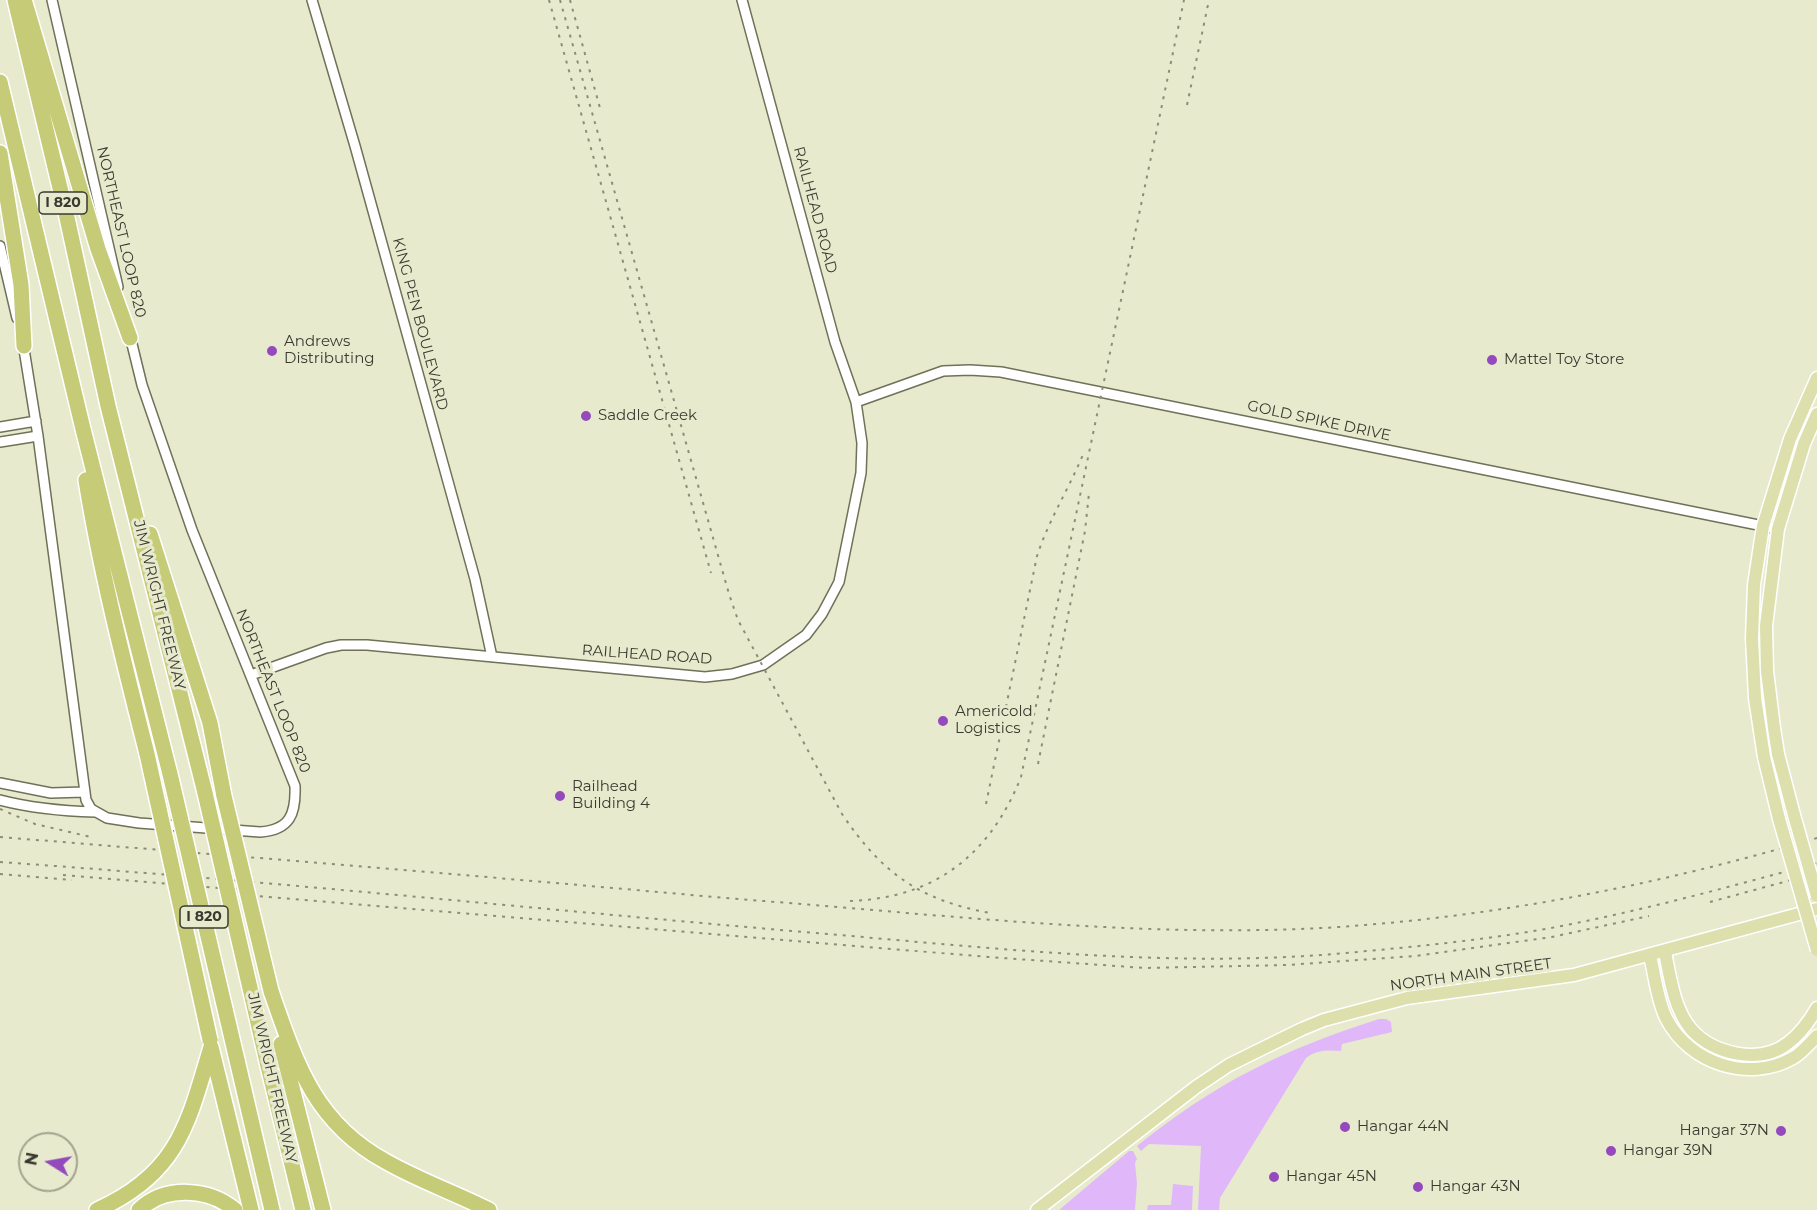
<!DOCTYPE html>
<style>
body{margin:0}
#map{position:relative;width:1817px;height:1210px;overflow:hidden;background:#e7eacd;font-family:Montserrat,sans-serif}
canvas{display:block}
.north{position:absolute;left:18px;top:1132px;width:60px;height:60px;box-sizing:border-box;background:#e7eacd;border:2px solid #a2a48e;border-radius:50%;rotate:281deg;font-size:16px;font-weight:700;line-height:24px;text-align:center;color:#3a3b30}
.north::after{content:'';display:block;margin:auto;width:21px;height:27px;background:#944abc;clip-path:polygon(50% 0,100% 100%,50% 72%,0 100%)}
</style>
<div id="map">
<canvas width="1817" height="1210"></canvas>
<div class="north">N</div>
</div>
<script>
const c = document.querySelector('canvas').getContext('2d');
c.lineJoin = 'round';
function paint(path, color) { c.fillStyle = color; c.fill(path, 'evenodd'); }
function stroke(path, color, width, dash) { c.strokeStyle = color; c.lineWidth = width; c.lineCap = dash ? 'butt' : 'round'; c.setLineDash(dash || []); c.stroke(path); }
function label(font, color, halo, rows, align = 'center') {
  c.font = font + ' Montserrat,sans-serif'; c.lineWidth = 6; c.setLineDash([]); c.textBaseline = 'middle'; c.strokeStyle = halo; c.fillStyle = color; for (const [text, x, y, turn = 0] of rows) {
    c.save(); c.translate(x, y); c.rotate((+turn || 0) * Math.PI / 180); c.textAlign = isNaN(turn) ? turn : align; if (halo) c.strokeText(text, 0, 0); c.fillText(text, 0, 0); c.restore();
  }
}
const green = new Path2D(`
 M1379,1019H1386L1391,1022L1392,1032L1342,1044L1341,1051C1328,1050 1316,1050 1306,1058L1220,1198L1219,1210H1198L1201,1146L1149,1144L1141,1151L1137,1146C1215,1083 1284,1049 1379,1019Z
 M1129,1151H1133L1137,1159L1135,1163L1137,1183L1135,1210H1059Z
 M1173,1184L1193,1186L1192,1210H1147L1148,1205H1171Z`);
const minor = new Path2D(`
 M52,0L118,287
 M312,0L355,146L475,579L492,657
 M0,246L17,318
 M23,343L38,436L86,800L91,809L107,818L139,823L260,832C290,830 296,814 295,786L192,530L142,385L130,336
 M856,402L943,371L970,370L1001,372L1778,529
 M0,427L36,421
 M0,442L38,436
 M251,675L326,648L341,645H367L705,677L732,674L763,665L806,635L822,614L839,582L861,473L862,443L856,402L835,342L742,0
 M0,783L51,793L84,792
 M0,800C31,808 63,811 95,812`);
const major = new Path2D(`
 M1794,815L1778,754L1774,728L1767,671L1766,626L1778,529L1804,444L1817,414
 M1779,819L1764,757L1755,698L1752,638L1754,585L1763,526L1790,439L1817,378
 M1665,952C1670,977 1674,1009 1691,1029C1713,1054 1760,1065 1788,1043C1800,1034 1809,1022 1817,1008
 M1650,956C1655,976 1657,1000 1666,1018C1689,1064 1749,1083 1793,1058C1802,1053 1810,1043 1817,1036
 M1037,1210L1196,1087L1229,1065L1302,1029L1324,1020L1407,998L1574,975L1817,909`);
const highway = new Path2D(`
 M15,0L66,213L108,406L205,793
 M25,3L98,249L130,338
 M0,82L83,429L170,774
 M0,153L21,285L24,346
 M86,480C101,573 124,663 147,754
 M150,534L210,723L224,796
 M271,991C296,1063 314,1122 385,1161C418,1180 455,1193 489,1210
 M281,1044L323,1210
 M211,1047L251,1210
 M237,1060L272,1210
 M268,1066L303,1210
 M97,1210C178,1174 188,1124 211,1047
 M139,1210C165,1185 209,1188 235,1210`);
const rail = new Path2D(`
 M549,0L711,573
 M560,0L729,594L738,620L842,814C882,873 919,900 990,913
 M570,0L600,108
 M1187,105L1209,0
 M1038,764L1085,531L1089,493
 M986,804L1037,556C1049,519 1070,487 1084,452
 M0,809L35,824L91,837
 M0,837C223,855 446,873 669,893C748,900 828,906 907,913C1051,925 1194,936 1339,927C1500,916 1662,884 1817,838
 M0,862C272,881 544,910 816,933C983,947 1153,967 1321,955C1394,949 1468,942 1540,930C1634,913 1725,888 1817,863
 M0,874L72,880
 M63,875L243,890
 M233,894L988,957L1145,968L1287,965L1415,956L1552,937L1649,916
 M850,901C935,898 990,855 1021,777L1184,0
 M1710,902L1817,873`);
const majorBridge = new Path2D(`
 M1794,815L1817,896
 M1779,819L1817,950`);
const highwayBridge = new Path2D(`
 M147,754L210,1040
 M170,774L237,1060
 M205,793L268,1066
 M224,796L271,991`);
const markers = [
 [272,351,6,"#944abc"],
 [1492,360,6,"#944abc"],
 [586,416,6,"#944abc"],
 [943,721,6,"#944abc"],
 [560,796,6,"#944abc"],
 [1345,1127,6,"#944abc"],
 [1781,1131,6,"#944abc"],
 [1611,1151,6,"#944abc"],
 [1274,1177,6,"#944abc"],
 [1418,1187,6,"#944abc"]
];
const shields = [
 [63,203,48],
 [204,917,48]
];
const shieldNames = [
 ["I 820",63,203],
 ["I 820",204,917]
];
const streetNames = [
 ["RAILHEAD ROAD",815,210,75],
 ["NORTHEAST LOOP 820",121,232,77],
 ["KING PEN BOULEVARD",420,324,75],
 ["GOLD SPIKE DRIVE",1319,421,12],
 ["JIM WRIGHT FREEWAY",159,605,76],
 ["RAILHEAD ROAD",647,655,4],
 ["NORTHEAST LOOP 820",273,691,68],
 ["NORTH MAIN STREET",1471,975,-8],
 ["JIM WRIGHT FREEWAY",272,1078,77]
];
const poiNames = [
 ["Andrews",284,342],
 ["Distributing",284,359],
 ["Mattel Toy Store",1504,360],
 ["Saddle Creek",598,416],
 ["Americold",955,712],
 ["Logistics",955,729],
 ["Railhead",572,787],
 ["Building 4",572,804],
 ["Hangar 44N",1357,1127],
 ["Hangar 37N",1769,1131,"right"],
 ["Hangar 39N",1623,1151],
 ["Hangar 45N",1286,1177],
 ["Hangar 43N",1430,1187]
];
paint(green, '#e0b8f9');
stroke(minor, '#6f7158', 12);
stroke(major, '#fff', 15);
stroke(highway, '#fff', 18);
stroke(minor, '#fff', 9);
stroke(major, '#dde0ad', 12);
stroke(highway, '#c6cb77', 15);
stroke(rail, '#8b8d7a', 2, [3, 6]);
stroke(majorBridge, '#fff', 15, []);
stroke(highwayBridge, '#fff', 18, []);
stroke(majorBridge, '#dde0ad', 12);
stroke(highwayBridge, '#c6cb77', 15);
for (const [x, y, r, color] of markers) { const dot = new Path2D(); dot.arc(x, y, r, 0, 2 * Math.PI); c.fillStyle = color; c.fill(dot); stroke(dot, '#e7eacd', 2); }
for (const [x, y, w] of shields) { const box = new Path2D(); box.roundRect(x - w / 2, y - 11, w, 22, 4.5); c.fillStyle = '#e7eacd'; c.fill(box); stroke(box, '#3a3b30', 1.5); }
label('bold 14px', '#3a3b30', null, shieldNames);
label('15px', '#3a3b30', '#e7eacd', streetNames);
label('15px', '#3a3b30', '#e7eacd', poiNames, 'left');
</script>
